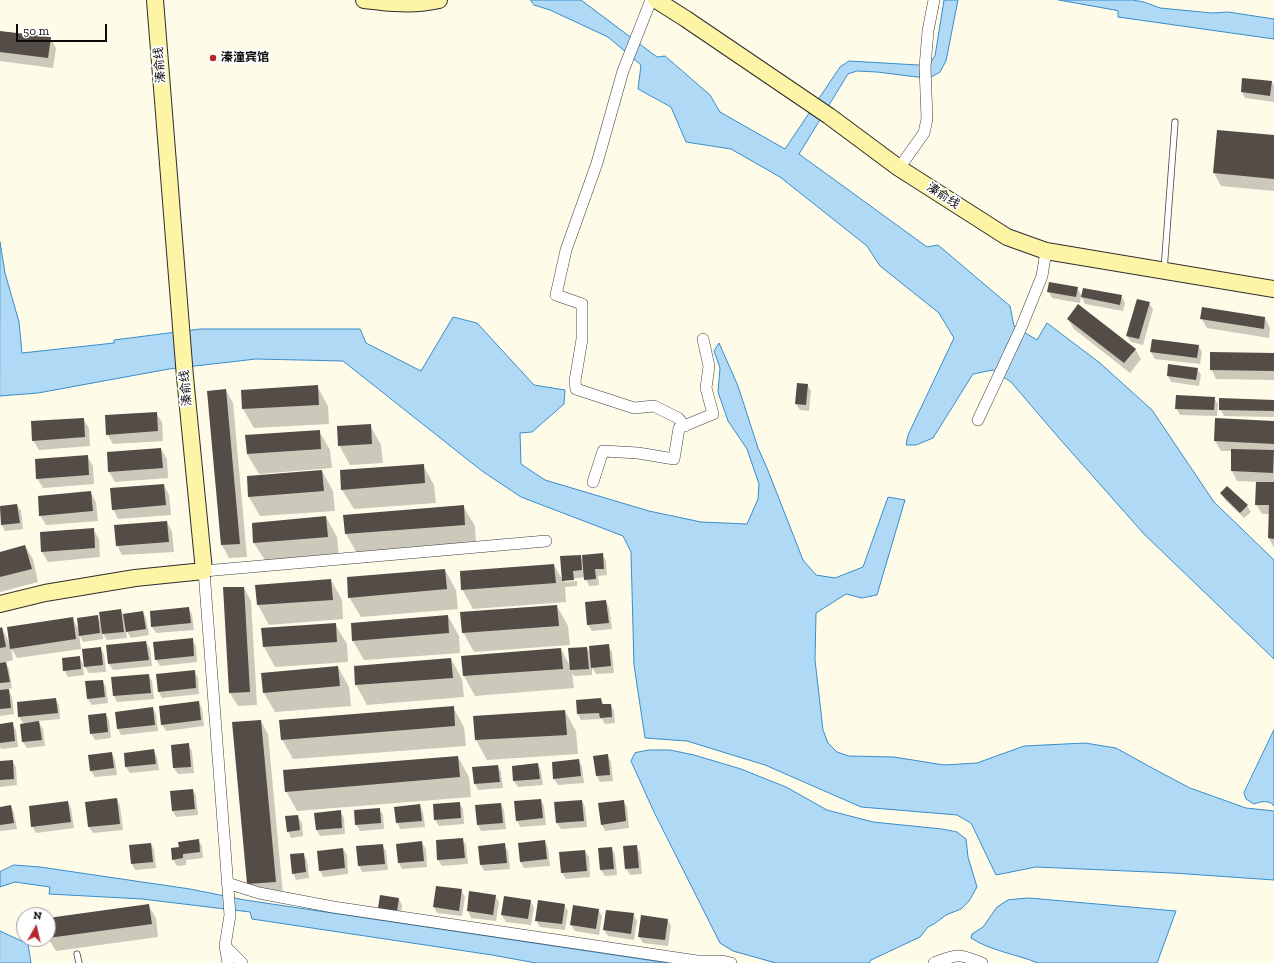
<!DOCTYPE html>
<meta charset="utf-8">
<style>
body{margin:0}
#map{position:relative;width:1274px;height:963px;overflow:hidden;background:#fffbe9;font-family:"Zilla Slab",serif}
canvas{display:block}
.north{position:absolute;left:16px;top:907px;width:40px;height:40px;box-sizing:border-box;background:#fff;border:1px solid #9d9d9d;border-radius:50%;rotate:8deg;font-size:11px;font-weight:700;line-height:16px;text-align:center;color:#0b0b0b}
.north::after{content:'';display:block;margin:auto;width:14px;height:18px;background:#b6272c;clip-path:polygon(50% 0,100% 100%,50% 72%,0 100%)}
.scale{position:absolute;left:16px;top:24px;width:91px;height:18px;box-sizing:border-box;border:2px solid #0b0b0b;border-top:0;padding-left:5px;font-size:12px;line-height:14px;white-space:nowrap;color:#0b0b0b;-webkit-text-stroke:3px #fff;paint-order:stroke}
</style>
<div id="map">
<canvas width="1274" height="963"></canvas>
<div class="north">N</div>
<div class="scale">50 m</div>
</div>
<script>
const c = document.querySelector('canvas').getContext('2d');
c.lineJoin = 'round';
function paint(path, color) { c.fillStyle = color; c.fill(path, 'evenodd'); }
function stroke(path, color, width, dash) { c.strokeStyle = color; c.lineWidth = width; c.lineCap = dash ? 'butt' : 'round'; c.setLineDash(dash || []); c.stroke(path); }
function label(font, color, halo, rows, align = 'center') {
  c.font = font + ' "Zilla Slab","Noto Sans SC",serif'; c.lineWidth = 4; c.setLineDash([]); c.textBaseline = 'middle'; c.strokeStyle = halo; c.fillStyle = color; for (const [text, x, y, turn = 0] of rows) {
    c.save(); c.translate(x, y); c.rotate((+turn || 0) * Math.PI / 180); c.textAlign = isNaN(turn) ? turn : align; if (halo) c.strokeText(text, 0, 0); c.fillText(text, 0, 0); c.restore();
  }
}
const water = new Path2D(`
 M531,0H581L657,57L665,56L710,95L720,112L785,149L840,67L849,61L918,65L930,63L935,56L944,0H958L946,61L940,72L931,77H917L877,72L857,71L848,74L799,154L927,247L938,245L1010,306L1014,326L1037,340L1047,323L1100,363L1152,410L1214,502L1274,560V659L1144,534L1059,438L1011,382L993,370L973,374L933,438L916,445H906L908,435L954,338L939,313L880,266L867,246L780,177L731,149L686,142L671,107L638,89L641,65L608,37L550,10L534,5Z
 M1059,0H1133L1144,2L1160,8L1212,13L1228,12L1274,19V39L1118,17V11Z
 M0,242L5,273L19,322L22,353L114,343V340L200,329H360L366,343L421,371L453,317L477,323L534,385L565,390L564,404L532,432L520,433L521,464L545,480L649,511L701,522L747,524L758,499L759,484L747,449L728,421L718,392L720,368L714,351L719,343L738,386L758,448L767,468L803,560L816,575L835,578L863,567L888,497L905,500L877,595L862,598L846,594L816,613L815,660L823,730L828,743L837,752L849,756L894,757L944,765L977,763L1024,746L1085,743L1116,748L1154,769L1190,788L1246,808L1274,811V880L1173,873L1036,867L996,875L971,823L957,815L861,807L765,765L687,741L645,738L634,665L631,552L623,536L521,497L482,471L343,361L256,359L169,369L38,393L0,396Z
 M1274,730V806C1268,799 1261,802 1254,804L1246,799L1244,793Z
 M649,750H670L694,755L741,769L786,787L827,810L873,822L942,829L957,832L966,839L968,857L977,887L969,901L961,909L946,915L934,924L928,927L920,937L871,960L869,963H776L733,951L720,943L654,812L631,761L635,753Z
 M14,865L40,867L190,889L245,900L668,963H536L492,955L252,919L250,912L142,899L49,894L50,887L15,882L0,887V872Z
 M1029,898L1176,911L1157,963H1038C1016,954 991,951 971,938L972,934L983,927L997,907L1008,900Z
 M0,931L28,944L31,963H0Z`);
const shadow = new Path2D(`
 M0,32L50,38L56,48L53,68L0,61Z
 M1272,82L1274,86V102L1245,98L1242,92Z
 M1274,136V191L1221,186L1214,173Z
 M1077,288L1082,296H1121L1125,303L1123,311L1085,304L1081,296L1080,303L1052,298L1049,292Z
 M1149,303L1153,309L1143,345L1131,342L1127,336Z
 M1201,318H1265L1270,328L1269,338L1207,328Z
 M1068,319L1135,349L1141,359L1130,373L1074,329Z
 M1153,340L1198,345L1202,352L1200,364L1155,359L1151,352Z
 M1274,354V380L1216,379L1211,369Z
 M1197,369L1201,375L1199,386L1171,382L1168,376Z
 M807,385L811,391L809,411L800,410L796,404Z
 M317,386L328,406L329,424L254,428L243,409Z
 M226,390L233,403L247,557L229,558L222,545L208,392Z
 M1214,398L1218,404L1217,416L1180,415L1176,408Z
 M1274,401V417L1224,416L1220,409Z
 M156,413L162,422L163,441L113,444L107,434Z
 M83,419L89,428L90,446L39,450L33,440Z
 M1274,422V548L1269,538V514H1262L1256,504L1257,482L1237,481L1232,471V451H1221L1215,441Z
 M370,425L381,445L383,463L350,465L339,445Z
 M319,431L330,450L332,468L259,474L247,454Z
 M161,449L167,459L168,478L115,482L109,472L108,453Z
 M87,456L93,466L94,484L43,488L37,478Z
 M423,465L434,485L436,503L354,509L342,490Z
 M322,471L333,491L335,511L260,516L249,497Z
 M164,485L169,495L171,515L118,519L113,509Z
 M91,493L96,502L98,521L46,525L40,515Z
 M1221,493L1247,506L1251,512L1244,518L1225,500Z
 M17,505L21,511L23,529L5,531L2,525L0,507Z
 M463,506L475,526L476,544L357,553L346,534Z
 M326,517L337,537L339,556L266,562L254,543Z
 M167,522L172,532L174,552L122,555L117,545Z
 M93,529L99,539L100,557L48,562L42,552L41,533Z
 M25,546L33,559L38,582L0,592V553Z
 M602,554L606,561L607,575L598,576L599,585L589,586L585,577L565,580V582L577,581V586L565,587L566,602L473,609L462,589L554,565L563,581L561,557L580,556L584,562Z
 M445,570L456,590L458,609L361,617L349,597Z
 M331,580L342,600L343,619L269,625L258,605L256,586Z
 M225,588H244L251,601L257,705L238,706L230,693Z
 M606,601L609,608L612,629L592,631L588,625L586,603Z
 M557,606L568,626L570,645L474,652L463,632Z
 M188,608L192,614L194,630L156,633L152,627Z
 M121,610L123,614L143,612L146,618L149,635L131,638L126,630L127,638L107,640L102,632L103,639L83,642L79,634L81,649L17,658L11,648L13,660L5,662L9,669L12,688L8,689L12,697L14,714L0,716V629L2,628L10,644L72,618L79,630L97,617L102,624Z
 M448,616L459,636L460,653L364,660L353,641Z
 M335,624L347,644L348,662L275,667L264,647L262,629Z
 M192,639L196,646L197,662L160,666L156,659Z
 M146,642L150,649L152,666L113,670L109,664L107,646Z
 M608,645L612,652L614,673L596,674L592,667V675L574,676L572,673L574,688L475,696L464,676L462,657L561,649L570,666L587,648L591,655Z
 M100,648L104,654L106,672L89,673L85,667L83,650Z
 M79,658L83,664L84,675L68,677L64,670Z
 M451,659L462,679L464,697L367,705L356,685Z
 M338,667L349,687L351,706L275,712L264,693Z
 M194,671L198,678L199,694L162,698L159,692Z
 M148,675L152,681L154,699L117,702L114,696L112,678Z
 M103,681L106,687L108,703L92,705L88,699L86,682Z
 M55,699L59,705L60,719L38,721L43,729L45,746L27,748L23,742L21,725L24,724L19,717Z
 M601,699L604,705H611L614,711L615,723L605,724L602,719L581,720L578,714L577,701Z
 M199,702L202,709L204,726L166,731L162,724Z
 M453,707L464,727L466,746L293,759L282,739Z
 M153,708L156,714L158,731L121,735L118,729L116,713Z
 M565,711L576,731L578,754L487,760L476,740L474,717Z
 M106,714L109,720L111,738L95,740L91,733Z
 M261,721L268,734L283,895L248,884Z
 M12,723L16,730L18,747L1,749L0,747V725Z
 M188,745L192,751L194,773L178,774L174,768L172,746Z
 M154,750L157,757L159,770L130,773L126,767Z
 M112,754L115,760L117,775L95,777L91,771Z
 M607,755L611,762L613,781L600,782L597,776L595,757Z
 M458,757L469,777L471,797L297,811L286,791Z
 M579,760L582,767L584,783L558,785L554,779Z
 M12,761L16,767L17,785L0,787V762Z
 M538,764L541,771L543,785L518,787L514,781Z
 M498,766L501,772L503,788L478,790L475,784Z
 M193,790L196,796L198,815L176,817L173,811Z
 M117,799L120,806L123,830L93,833L89,827L86,803Z
 M541,800L544,806L546,825L520,827L517,820Z
 M582,801L585,807L587,827L561,829L557,823Z
 M623,801L627,807L629,828L605,831L602,824Z
 M68,802L71,808L74,828L36,833L32,826Z
 M459,803L463,809L464,824L439,826L435,820Z
 M501,804L504,810L506,829L481,831L478,825Z
 M420,805L423,812L425,827L400,829L397,822Z
 M11,806L14,813L17,829L0,831V808Z
 M379,809L383,815L384,829L360,831L356,824Z
 M340,811L344,818L345,834L320,836L317,830Z
 M298,816L302,823L303,836L291,838L288,831Z
 M462,839L466,845L468,864L442,866L438,860L437,841Z
 M198,840L202,846L203,858L186,860V865L177,866L173,859L180,848Z
 M545,841L548,848L550,866L524,868L520,861Z
 M422,843L426,849L427,867L402,869L399,863L397,845Z
 M151,844L154,850L156,868L135,870L132,864Z
 M382,845L386,851L388,870L362,872L359,865Z
 M504,845L508,851L510,869L484,871L481,865L479,847Z
 M636,846L640,853L642,874L630,875L626,868Z
 M612,848L615,855L617,875L605,876L601,870Z
 M343,849L347,855L348,874L323,877L320,870Z
 M585,851L589,857L590,877L566,879L562,873Z
 M303,854L307,860L309,878L296,880L293,873Z
 M461,890L465,897L462,916L437,913L434,907Z
 M470,892L495,896L499,902L496,921L471,918L468,911Z
 M505,897L530,901L534,907L531,925L506,922L502,915Z
 M399,899L402,905L401,917L383,914L379,908Z
 M148,905L156,918L158,937L56,951L48,938V919Z
 M564,905L568,911L565,930L540,927L536,920Z
 M598,910L602,916L599,935L575,931L571,925Z
 M633,914L637,921L634,940L608,936L604,930Z
 M667,919L671,926L668,946L643,943L639,936Z`);
const building = new Path2D(`
 M0,31L51,37L48,58L0,52Z
 M1242,78L1272,81L1270,96L1241,92Z
 M1217,130L1274,135V179L1213,173Z
 M1049,282L1078,287L1076,297L1047,292Z
 M1083,288L1122,295L1120,305L1081,297Z
 M1137,299L1150,302L1139,339L1126,336Z
 M1078,304L1136,349L1124,363L1067,319Z
 M1202,307L1265,317L1264,329L1200,319Z
 M1152,339L1199,345L1197,358L1150,352Z
 M1210,352L1274,353V371L1210,370Z
 M1168,364L1198,368L1196,380L1167,376Z
 M797,383L808,384L806,405L795,404Z
 M318,385L319,405L242,409L241,390Z
 M226,389L240,544L221,545L207,391Z
 M1176,395L1215,397L1214,410L1175,409Z
 M1219,398L1274,400V411L1219,410Z
 M157,412L158,431L106,435L105,415Z
 M84,418L85,437L32,441L31,421Z
 M1215,418L1274,421V444L1214,441Z
 M371,424L372,444L338,446L337,426Z
 M320,430L321,449L247,454L245,435Z
 M161,448L163,468L108,472L107,452Z
 M1231,449L1274,450L1273,473L1231,471Z
 M88,455L89,475L36,479L35,459Z
 M424,464L425,483L341,490L340,470Z
 M322,470L324,491L248,497L247,476Z
 M1256,482H1274V539L1268,538L1269,505H1255Z
 M164,484L166,505L112,510L110,488Z
 M1227,486L1248,505L1240,513L1220,493Z
 M91,491L93,511L39,516L38,496Z
 M17,504L20,523L1,525L0,506Z
 M464,505L465,525L345,534L343,515Z
 M326,516L328,537L253,543L252,523Z
 M167,521L169,542L116,546L114,525Z
 M94,528L95,548L41,552L40,532Z
 M25,545L32,569L0,577V552Z
 M603,553L604,569H595L596,579L584,580L582,555Z
 M581,555L582,570L573,571L574,580L562,581L560,556Z
 M554,564L556,583L461,590L460,571Z
 M445,569L447,589L348,598L347,577Z
 M331,579L333,600L257,605L255,585Z
 M223,587H244L250,692L229,693Z
 M606,600L609,623L587,625L585,602Z
 M557,605L559,626L462,633L460,612Z
 M189,607L191,623L151,627L150,611Z
 M121,609L124,632L102,634L99,612Z
 M143,611L146,629L126,632L123,614Z
 M98,615L100,633L79,636L77,618Z
 M448,615L449,633L352,641L351,623Z
 M73,617L76,639L10,649L7,627Z
 M336,623L337,642L263,647L261,628Z
 M2,627L6,647L0,648V628Z
 M193,638L194,656L155,660L153,642Z
 M146,641L149,660L108,664L106,645Z
 M609,644L611,666L591,668L589,646Z
 M101,647L103,665L84,667L82,649Z
 M587,647L589,669L570,670L568,648Z
 M561,648L563,669L463,676L461,656Z
 M80,656L81,669L63,671L62,658Z
 M451,658L453,678L355,685L354,666Z
 M6,662L10,682L0,683V663Z
 M338,666L340,686L263,693L261,673Z
 M195,670L196,688L158,692L156,674Z
 M149,674L151,693L113,696L111,677Z
 M103,680L105,697L87,699L85,681Z
 M9,689L11,708L0,709V690Z
 M56,698L58,713L18,717L17,702Z
 M601,698L602,704H611L612,717L600,718L599,713L577,714L576,700Z
 M199,701L201,720L161,725L159,706Z
 M454,706L455,726L281,740L279,720Z
 M153,707L155,725L117,729L115,712Z
 M565,710L567,735L475,740L473,716Z
 M106,713L108,732L90,734L88,715Z
 M261,720L276,882L247,884L232,722Z
 M39,721L42,740L22,742L20,724Z
 M13,722L15,741L0,743V724Z
 M189,743L191,767L173,768L171,745Z
 M154,749L156,764L125,767L124,753Z
 M112,752L114,768L90,771L88,755Z
 M608,754L610,775L596,776L593,756Z
 M458,756L460,777L285,792L283,770Z
 M579,759L581,776L553,779L552,762Z
 M13,760L14,779L0,780V761Z
 M538,763L540,779L513,781L512,766Z
 M498,765L500,782L474,784L472,767Z
 M193,789L195,809L172,811L170,791Z
 M117,798L120,824L88,827L85,802Z
 M541,799L543,818L516,821L514,801Z
 M582,800L584,821L556,823L554,802Z
 M624,800L626,821L601,825L598,803Z
 M68,801L71,822L31,827L29,806Z
 M460,802L461,818L434,820L433,804Z
 M501,803L503,823L477,825L475,805Z
 M420,804L422,821L396,823L394,807Z
 M11,805L14,823L0,825V807Z
 M380,808L381,823L355,825L354,810Z
 M341,810L342,828L316,830L314,813Z
 M298,815L300,830L287,832L285,816Z
 M463,838L465,858L437,860L436,840Z
 M199,839L200,852L183,854V858L172,860L171,848L179,847L178,842Z
 M545,840L547,859L520,862L518,843Z
 M422,841L424,861L398,863L396,844Z
 M151,843L153,862L131,864L129,845Z
 M505,843L507,863L480,865L478,846Z
 M383,844L385,864L358,866L356,846Z
 M637,845L639,868L625,869L623,846Z
 M612,847L614,869L600,870L598,848Z
 M343,848L345,868L319,871L317,851Z
 M585,850L587,871L561,873L559,852Z
 M304,853L306,872L292,874L290,854Z
 M436,886L462,889L459,911L433,907Z
 M469,891L496,895L493,915L467,911Z
 M380,895L399,898L397,911L378,908Z
 M504,896L531,900L528,919L501,915Z
 M538,900L565,904L562,924L535,921Z
 M149,904L152,924L48,938V918Z
 M573,905L599,909L596,929L570,925Z
 M606,910L634,913L631,934L603,930Z
 M641,915L668,919L665,940L638,937Z`);
const lane = new Path2D(`
 M1164,270L1175,122
 M77,954L79,963`);
const street = new Path2D(`
 M651,0L623,71L597,163L566,250L556,295L582,304V339L575,381L576,389L634,408L654,406L678,418L685,426
 M899,168L924,133L927,119L925,67L928,31L934,0
 M978,420L1021,328L1042,276L1046,251
 M593,482L603,451L638,453L674,459L679,428L713,414L706,388L709,366L703,339
 M227,883L259,893L333,907L697,961H722L731,963
 M225,946L242,963
 M228,963L225,946L230,915L204,571L546,541
 M934,963C958,954 958,953 982,963`);
const secondary = new Path2D(`
 M364,0C389,3 414,6 439,0
 M656,0L686,19L829,116L899,168L1007,237L1046,251L1274,289
 M0,604L45,593L135,578L204,571L185,377L155,0`);
const markers = [
 [213,58,4,"#b6272c"]
];
const poiNames = [
 ["溱潼宾馆",221,58]
];
const streetNames = [
 ["溱俞线",160,65,-94],
 ["溱俞线",943,196,33],
 ["溱俞线",186,388,-95]
];
paint(water, '#afd9f4');
stroke(water, '#388dca', 1);
paint(shadow, '#0003');
paint(building, '#534c47');
stroke(lane, '#3e3e3e', 7);
stroke(street, '#3e3e3e', 12);
stroke(secondary, '#2d2d2d', 18);
stroke(lane, '#fff', 5.5);
stroke(street, '#fff', 11);
stroke(secondary, '#fdf5a5', 16);
for (const [x, y, r, color] of markers) { const dot = new Path2D(); dot.arc(x, y, r, 0, 2 * Math.PI); c.fillStyle = color; c.fill(dot); stroke(dot, '#fff', 1.5); }
label('bold 12px', '#0b0b0b', '#fff', poiNames, 'left');
label('12px', '#0b0b0b', '#fff', streetNames);
</script>
